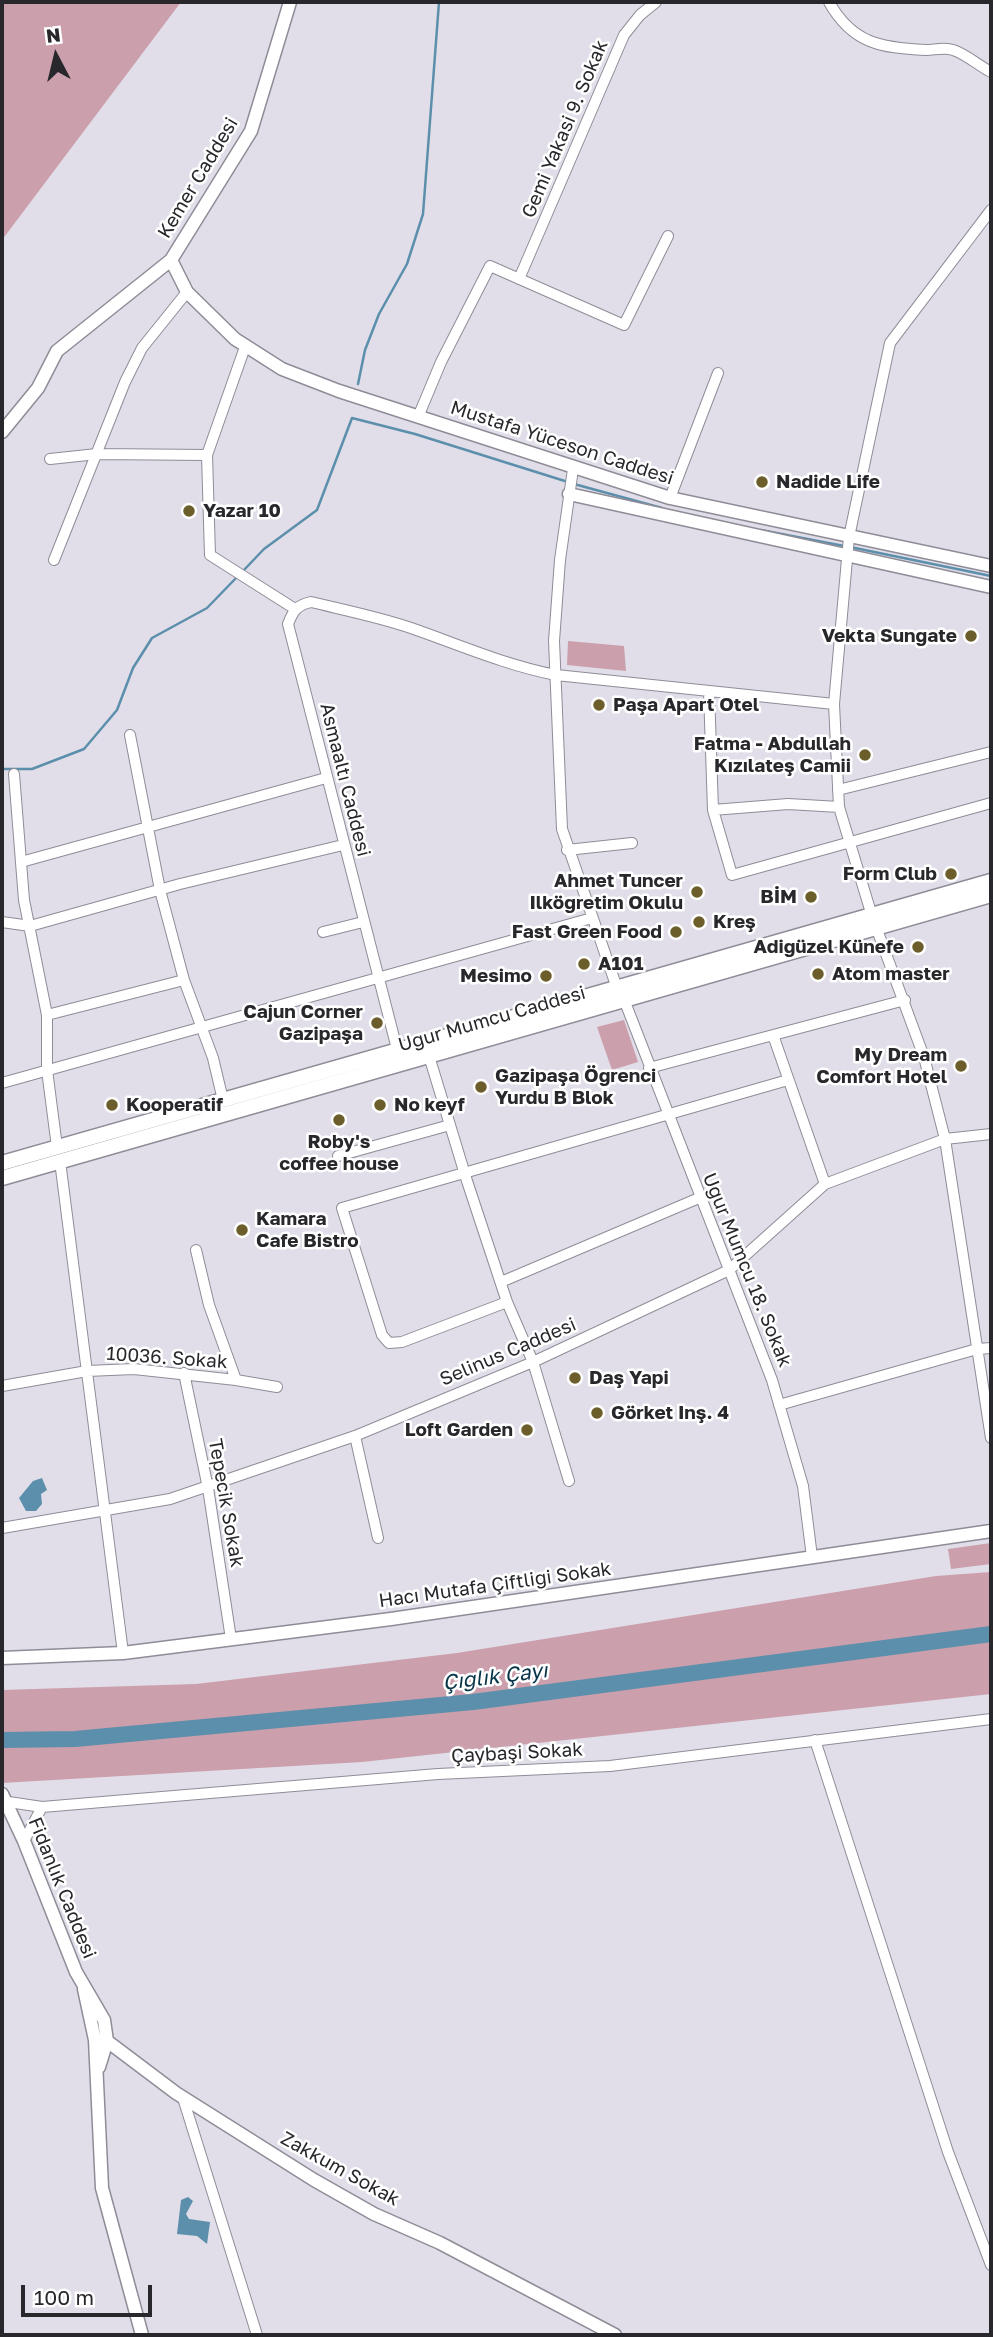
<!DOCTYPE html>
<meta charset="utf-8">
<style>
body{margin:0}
#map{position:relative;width:993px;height:2337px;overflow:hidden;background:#e1dee9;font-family:"Golos Text",sans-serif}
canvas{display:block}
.frame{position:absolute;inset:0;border:4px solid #28272b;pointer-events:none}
.north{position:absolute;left:21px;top:21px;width:70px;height:70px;-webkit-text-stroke:5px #fff;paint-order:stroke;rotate:353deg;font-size:19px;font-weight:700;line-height:28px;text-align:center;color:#28272b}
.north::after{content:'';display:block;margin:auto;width:24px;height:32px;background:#28272b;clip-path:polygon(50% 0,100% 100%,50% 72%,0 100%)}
.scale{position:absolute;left:21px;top:2285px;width:131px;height:32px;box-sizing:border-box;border:4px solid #28272b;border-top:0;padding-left:9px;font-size:21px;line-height:24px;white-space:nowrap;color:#28272b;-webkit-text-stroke:5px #fff;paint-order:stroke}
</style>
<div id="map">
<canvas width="993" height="2337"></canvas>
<div class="frame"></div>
<div class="north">N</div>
<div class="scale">100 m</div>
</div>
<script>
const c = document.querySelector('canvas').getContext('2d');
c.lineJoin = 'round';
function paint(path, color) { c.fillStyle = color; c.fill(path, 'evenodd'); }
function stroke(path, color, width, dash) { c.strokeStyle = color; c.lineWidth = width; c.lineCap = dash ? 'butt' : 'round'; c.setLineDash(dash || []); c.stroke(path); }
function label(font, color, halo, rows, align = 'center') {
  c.font = font + ' "Golos Text",sans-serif'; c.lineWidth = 5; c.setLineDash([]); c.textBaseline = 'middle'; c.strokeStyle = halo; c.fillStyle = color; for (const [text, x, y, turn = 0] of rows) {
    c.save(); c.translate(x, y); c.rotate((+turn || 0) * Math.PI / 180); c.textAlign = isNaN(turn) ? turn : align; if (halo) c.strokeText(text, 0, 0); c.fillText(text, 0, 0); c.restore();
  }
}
const green = new Path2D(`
 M2,2H181L2,240Z
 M568,641L624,646L626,671L567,665Z
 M624,1020L638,1062L612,1070L597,1027Z
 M991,1543V1564L951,1569L948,1549Z
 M991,1572V1694L362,1762L2,1783V1690L196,1684L457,1653L936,1576Z`);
const water = new Path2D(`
 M42,1478L47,1490L41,1494L42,1504L36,1511H26L19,1498L33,1481Z
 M188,2197L193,2201L186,2214L189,2219L210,2222L207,2244L197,2236L177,2234L181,2200Z`);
const stream = new Path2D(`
 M358,384L365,350L379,314L407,264L423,214L439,2
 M574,484L662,508
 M761,530L844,546
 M850,547L991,576
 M243,571L264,549L317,510L352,418L415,434L568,482
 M2,769H32L84,749L117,710L133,668L152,638L207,608L238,576`);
const river = new Path2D(`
 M2,1740L75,1739L473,1702L991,1634`);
const minor = new Path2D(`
 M829,2C852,43 880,48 926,50C934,50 945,47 953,50C966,54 979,66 991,72
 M991,210L890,343L849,537L834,704L839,807L872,916L924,1057L945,1139L991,1438
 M519,279L624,35L640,15L656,2
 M245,347L207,455L210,555L295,609
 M418,417L441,362L490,266L624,325L668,236
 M50,459L97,454L207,455
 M573,469L560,560L554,641L562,829L617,988
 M670,498L718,373
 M54,560L125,382L142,348L187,292
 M709,691L713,810L732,875L991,803
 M130,735L160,890L184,980
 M14,774L24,900L47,1015V1070L57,1147
 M838,790L991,752
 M713,810L788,804L839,807
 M567,850L632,843
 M21,862L326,778
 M2,922L30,926L180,884L343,845
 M323,932L363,922
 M625,1002L772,1380L803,1486L812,1557
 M47,1015L184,980L213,1058L223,1100
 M773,1035L825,1184
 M397,1049L288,624C293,611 297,605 311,602C344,610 379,617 411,628C460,645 505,665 556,675L834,704
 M429,1056L467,1181L507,1302L533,1362L569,1481
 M649,1068L905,1000
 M2,1083L592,918
 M338,1156L450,1125
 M60,1161L123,1653
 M501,1282L699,1198
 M507,1302L402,1342L389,1343L382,1335L342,1208L788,1080
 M184,1373L208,1488L231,1639
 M236,1380L277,1387
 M2,1386L87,1371L134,1369L236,1380L209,1305L196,1250
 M779,1405L977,1349L991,1348
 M355,1436L378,1538
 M2,1528L170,1499L355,1436L533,1362L729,1270L825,1184L945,1139L991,1134
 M815,1740L948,2152L991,2265
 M2,1801L42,1807L24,1841
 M42,1807L438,1774L610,1766L991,1719
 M183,2098L257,2335`);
const tertiary = new Path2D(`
 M171,260L187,292L235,339L282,369L339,391L670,498L991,566
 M2,432L38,388L57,351L171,260L251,131L290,2
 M569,494L991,587
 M2,1658L123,1653L391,1619L991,1531
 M2,1794L24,1841L76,1972L104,2020L107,2041L99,2067
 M84,1989L95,2040L102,2188L142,2335
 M95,2040L107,2041L176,2093L314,2180L374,2214L440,2243L615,2335`);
const secondary = new Path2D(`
 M2,1163L991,881
 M2,1178L991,895`);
const markers = [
 [762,482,7,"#6c5e2b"],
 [189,511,7,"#6c5e2b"],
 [971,636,7,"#6c5e2b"],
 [599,705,7,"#6c5e2b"],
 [865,755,7,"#6c5e2b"],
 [951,874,7,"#6c5e2b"],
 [697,892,7,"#6c5e2b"],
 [811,897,7,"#6c5e2b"],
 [699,922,7,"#6c5e2b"],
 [676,932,7,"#6c5e2b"],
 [918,947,7,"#6c5e2b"],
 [584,964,7,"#6c5e2b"],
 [818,974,7,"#6c5e2b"],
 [546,976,7,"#6c5e2b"],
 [377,1023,7,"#6c5e2b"],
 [961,1066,7,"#6c5e2b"],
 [481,1087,7,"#6c5e2b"],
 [112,1105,7,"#6c5e2b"],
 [380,1105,7,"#6c5e2b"],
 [339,1120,7,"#6c5e2b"],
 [242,1230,7,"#6c5e2b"],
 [575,1378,7,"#6c5e2b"],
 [597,1413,7,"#6c5e2b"],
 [527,1430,7,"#6c5e2b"]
];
const streetNames = [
 ["Gemi Yakasi 9. Sokak",565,129,-67],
 ["Kemer Caddesi",198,178,-59],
 ["Mustafa Yüceson Caddesi",562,443,18],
 ["Asmaaltı Caddesi",345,780,76],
 ["Uğur Mumcu Caddesi",492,1019,-16],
 ["Uğur Mumcu 18. Sokak",747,1270,68],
 ["Selinus Caddesi",508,1352,-23],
 ["10036. Sokak",167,1358,4],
 ["Tepecik Sokak",226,1503,80],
 ["Hacı Mutafa Çiftliği Sokak",495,1585,-8],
 ["Çaybaşi Sokak",517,1753,-3],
 ["Fidanlık Caddesi",62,1888,68],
 ["Zakkum Sokak",340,2169,29]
];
const poiNames = [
 ["Nadide Life",776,482],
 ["Yazar 10",203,511],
 ["Vekta Sungate",957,636,"right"],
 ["Paşa Apart Otel",613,705],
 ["Fatma - Abdullah",851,744,"right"],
 ["Kızılateş Camii",851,766,"right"],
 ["Form Club",937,874,"right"],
 ["Ahmet Tuncer",683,881,"right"],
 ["Ilköğretim Okulu",683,903,"right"],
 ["BİM",797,897,"right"],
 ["Kreş",713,922],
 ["Fast Green Food",662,932,"right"],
 ["Adigüzel Künefe",904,947,"right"],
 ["A101",598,964],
 ["Atom master",832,974],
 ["Mesimo",532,976,"right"],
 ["Cajun Corner",363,1012,"right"],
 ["Gazipaşa",363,1034,"right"],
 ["My Dream",947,1055,"right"],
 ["Comfort Hotel",947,1077,"right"],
 ["Gazipaşa Öğrenci",495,1076],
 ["Yurdu B Blok",495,1098],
 ["Kooperatif",126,1105],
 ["No keyf",394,1105],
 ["Roby's",339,1142,"center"],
 ["coffee house",339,1164,"center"],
 ["Kamara",256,1219],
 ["Cafe Bistro",256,1241],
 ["Daş Yapi",589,1378],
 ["Görket Inş. 4",611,1413],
 ["Loft Garden",513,1430,"right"]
];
const waterNames = [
 ["Çığlık Çayı",495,1677,-7]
];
paint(green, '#cb9fab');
paint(water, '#5c8fab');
stroke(stream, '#5c8fab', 2.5);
stroke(river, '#5c8fab', 16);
stroke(minor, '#8f8c97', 12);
stroke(tertiary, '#8f8c97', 15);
stroke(secondary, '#8f8c97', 17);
stroke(minor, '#fff', 10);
stroke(tertiary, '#fff', 12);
stroke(secondary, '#fff', 14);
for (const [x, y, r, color] of markers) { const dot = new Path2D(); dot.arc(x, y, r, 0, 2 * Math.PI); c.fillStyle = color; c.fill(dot); stroke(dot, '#fff', 2.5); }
label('19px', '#28272b', '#fff', streetNames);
label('bold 19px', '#28272b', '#fff', poiNames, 'left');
label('italic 21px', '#073449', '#fff', waterNames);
</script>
